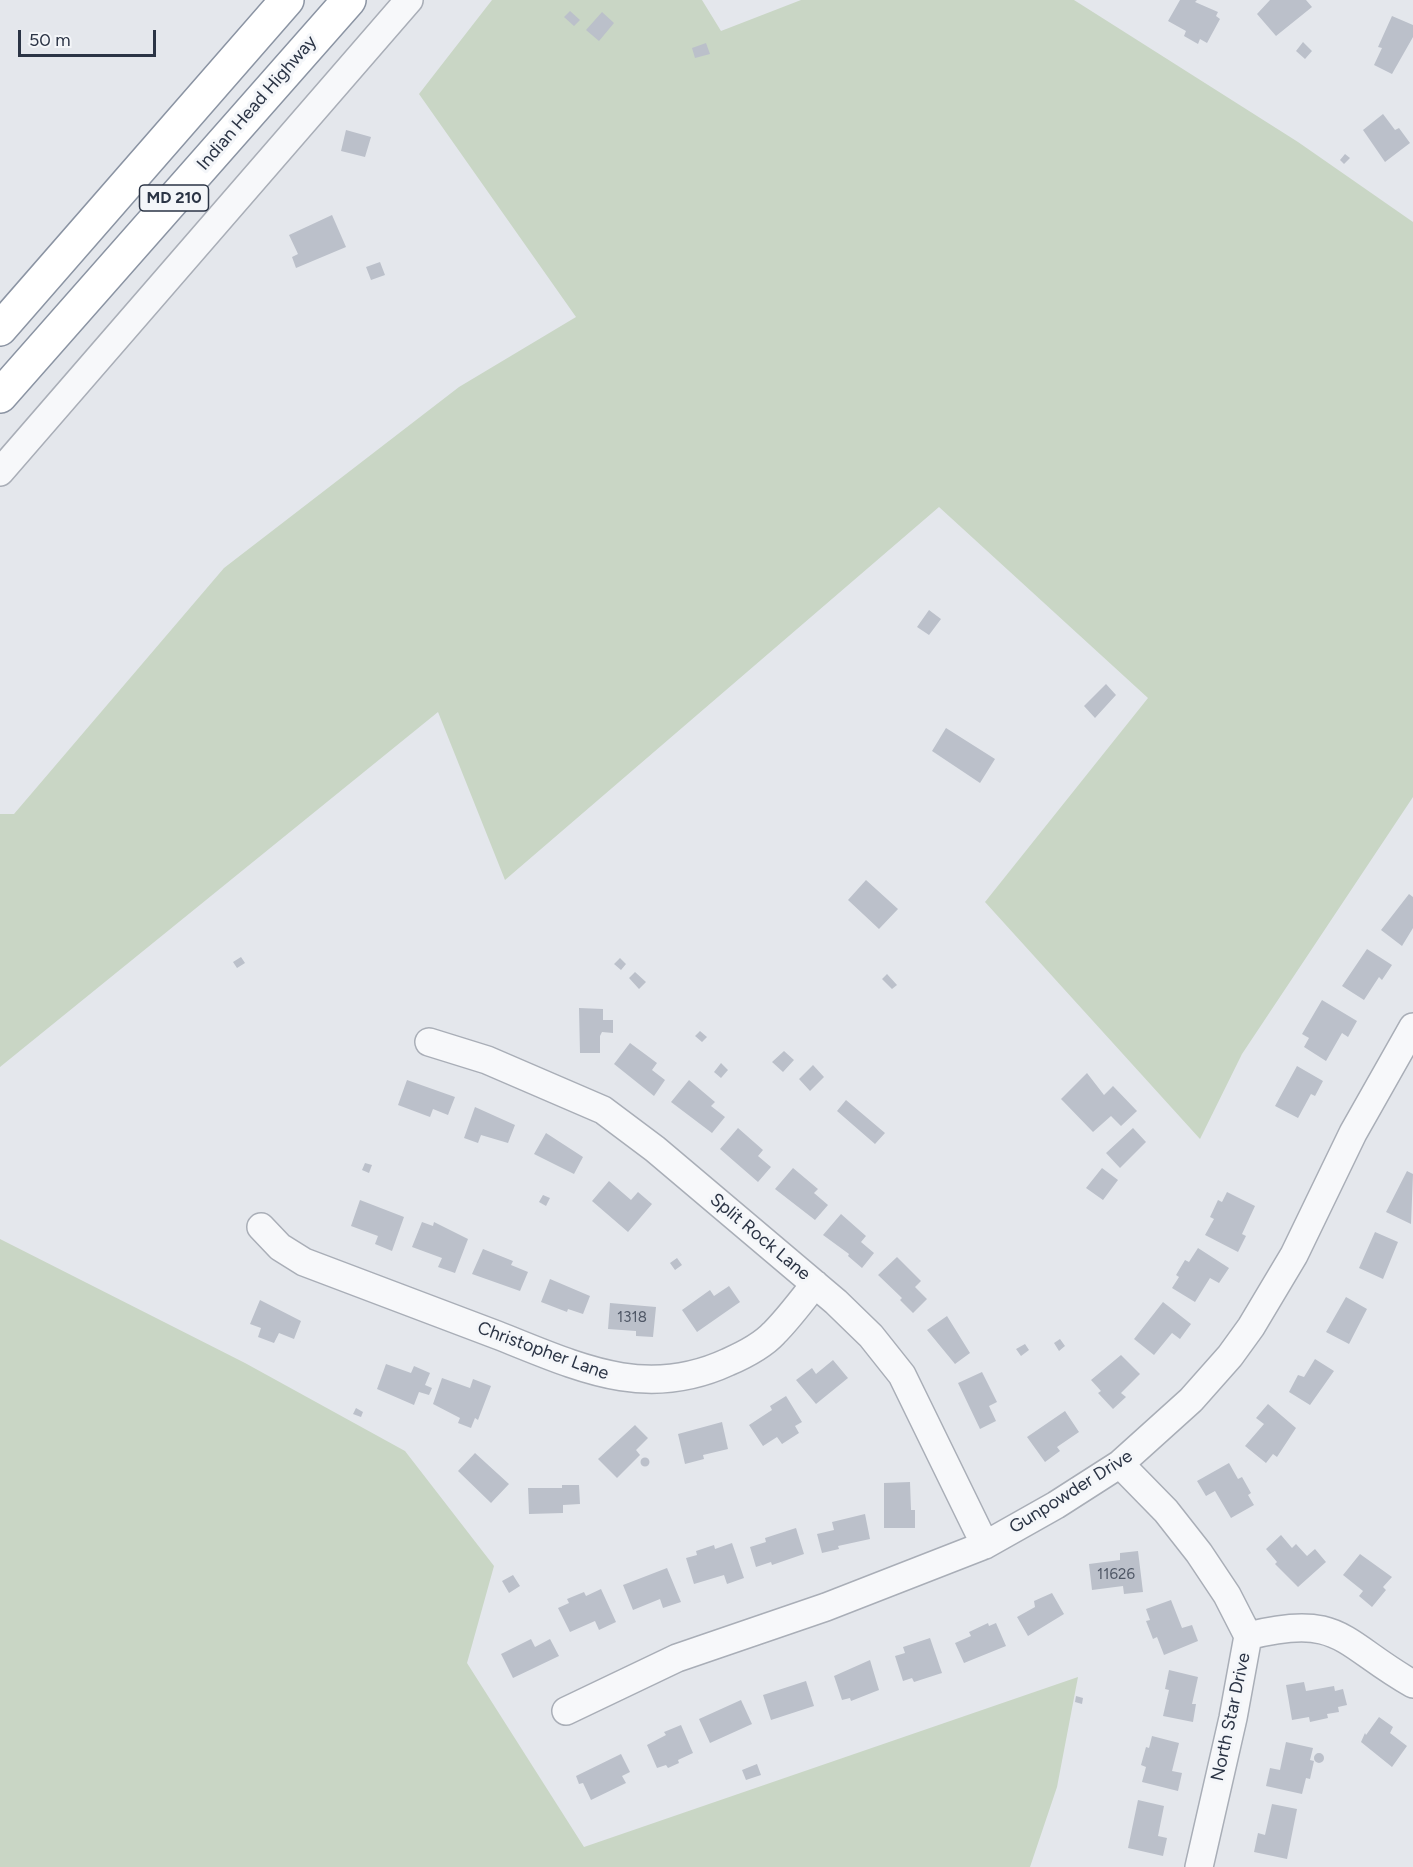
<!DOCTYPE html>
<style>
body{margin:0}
#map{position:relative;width:1413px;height:1867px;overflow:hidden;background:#e4e7ec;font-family:Figtree,sans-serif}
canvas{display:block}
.scale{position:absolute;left:18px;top:30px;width:138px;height:27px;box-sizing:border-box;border:3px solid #2b3445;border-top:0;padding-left:8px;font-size:18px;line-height:21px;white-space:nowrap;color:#2b3445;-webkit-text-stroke:4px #f4f6f9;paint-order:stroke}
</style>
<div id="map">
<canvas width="1413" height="1867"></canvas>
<div class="scale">50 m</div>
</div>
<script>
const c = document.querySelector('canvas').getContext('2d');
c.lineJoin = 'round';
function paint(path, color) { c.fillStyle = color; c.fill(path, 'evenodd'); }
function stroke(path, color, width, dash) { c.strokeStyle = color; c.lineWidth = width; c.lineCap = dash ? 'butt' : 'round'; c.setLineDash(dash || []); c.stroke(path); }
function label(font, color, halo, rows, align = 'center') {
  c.font = font + ' Figtree,sans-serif'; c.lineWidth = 6; c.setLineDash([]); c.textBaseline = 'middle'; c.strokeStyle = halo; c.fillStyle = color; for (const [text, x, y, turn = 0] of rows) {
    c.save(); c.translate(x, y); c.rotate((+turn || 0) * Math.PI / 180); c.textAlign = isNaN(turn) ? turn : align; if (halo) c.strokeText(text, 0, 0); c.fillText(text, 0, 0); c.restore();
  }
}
const green = new Path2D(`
 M492,0H702L721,31L801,0H1074L1298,142L1413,222V797L1242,1054L1200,1139L985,902L1148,698L939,507L505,880L438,712L0,1067V814H14L224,568L459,387L576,317L419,94Z
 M0,1239L245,1363L405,1451L494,1566L467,1663L584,1847L1078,1677L1057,1787L1030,1867H0Z`);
const building = new Path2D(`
 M1180,0H1197L1195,2L1218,12L1216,16L1220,19L1207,43L1200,39L1198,44L1184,36L1186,31L1168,21Z
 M1270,0H1306L1312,7L1276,36L1257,14Z
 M570,11L580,20L574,26L564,17Z
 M602,12L614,23L599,41L586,30Z
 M1392,16L1413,25V37L1392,74L1374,65L1382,48L1378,47Z
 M1303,42L1312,51L1305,59L1296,51Z
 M706,43L710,54L695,58L692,48Z
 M1383,114L1395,130L1399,128L1410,143L1385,162L1363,130Z
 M346,130L371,137L365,157L341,151Z
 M1345,154L1350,158L1344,164L1340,160Z
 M332,215L346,247L296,268L292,257L298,254L289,235Z
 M380,262L385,275L371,280L366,267Z
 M929,610L941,619L929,635L917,627Z
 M1106,684L1116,695L1095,718L1084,706Z
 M946,728L995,759L980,783L932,751Z
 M866,880L898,909L879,929L848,900Z
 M1409,894L1413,897V928L1402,946L1381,930Z
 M1367,949L1392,965L1382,980L1379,977L1364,1000L1342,986Z
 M241,957L245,963L237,968L233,962Z
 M620,958L626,964L621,970L614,964Z
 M635,972L646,982L639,989L629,978Z
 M887,974L897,985L892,989L882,979Z
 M1322,1000L1357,1021L1348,1037L1342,1033L1326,1061L1304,1047L1309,1038L1302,1034Z
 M579,1008L603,1009V1020H613V1033L602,1032L600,1036V1053H580Z
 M700,1031L707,1037L702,1042L695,1036Z
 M630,1043L657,1063L652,1070L665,1080L654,1096L614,1064Z
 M784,1051L794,1060L783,1072L772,1062Z
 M721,1063L728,1070L721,1078L714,1072Z
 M813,1065L824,1077L810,1091L799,1079Z
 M1297,1066L1323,1081L1315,1096L1311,1094L1298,1118L1275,1106Z
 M1087,1073L1104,1095L1113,1086L1137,1111L1121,1126L1111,1116L1093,1132L1061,1099Z
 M407,1080L455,1097L448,1115L433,1109L430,1117L398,1105Z
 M689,1080L715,1102L711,1106L725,1117L712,1133L671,1102Z
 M846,1100L885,1133L875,1144L837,1111Z
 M475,1107L515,1125L508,1143L481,1135L478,1143L464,1138Z
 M738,1128L763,1150L758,1156L771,1167L758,1182L720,1149Z
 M1133,1128L1146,1142L1120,1168L1106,1153Z
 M546,1133L583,1157L574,1174L534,1154Z
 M365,1163L372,1165L369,1173L362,1170Z
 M793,1168L818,1189L814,1193L828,1205L815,1220L775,1189Z
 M1102,1168L1118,1180L1103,1200L1086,1188Z
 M1407,1171L1413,1174L1411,1224L1386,1212Z
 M609,1181L631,1200L638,1192L652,1204L628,1232L592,1201Z
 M1227,1192L1255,1206L1242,1234L1246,1236L1238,1252L1205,1235L1214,1219L1210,1217L1218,1200L1222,1202Z
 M543,1195L550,1198L546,1206L539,1202Z
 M360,1200L404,1217L392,1251L375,1244L378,1236L351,1226Z
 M841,1214L866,1236L861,1242L874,1253L862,1268L848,1256L849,1254L823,1235Z
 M422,1222L433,1226L434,1222L468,1239L455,1273L438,1267L442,1258L412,1247Z
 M1375,1232L1398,1242L1383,1279L1359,1268Z
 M1198,1248L1229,1268L1219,1283L1210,1278L1195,1302L1172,1288L1179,1277L1176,1275L1185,1260L1189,1262Z
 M483,1249L513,1261L511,1265L528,1272L520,1291L472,1274Z
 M897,1257L921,1281L915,1287L927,1299L913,1313L900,1300L902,1298L878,1275Z
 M677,1258L682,1265L675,1270L670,1263Z
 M550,1279L590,1296L583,1314L568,1309L567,1312L541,1302Z
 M729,1286L740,1302L697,1332L682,1310L710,1290L714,1296Z
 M1346,1297L1367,1309L1349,1344L1326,1332Z
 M260,1300L301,1321L294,1339L279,1333L274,1343L258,1337L261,1328L250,1324Z
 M1163,1302L1191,1324L1180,1339L1172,1333L1154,1355L1134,1339Z
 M610,1303L656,1307L653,1337L636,1336V1331L608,1329Z
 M947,1316L970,1353L955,1364L927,1330Z
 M1060,1339L1065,1346L1059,1351L1054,1343Z
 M1025,1344L1029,1350L1021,1356L1016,1349Z
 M1121,1355L1140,1374L1121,1393L1126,1397L1113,1409L1098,1393L1101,1391L1091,1380Z
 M1315,1359L1334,1371L1310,1405L1289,1392L1298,1375L1304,1377Z
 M833,1360L848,1378L816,1404L796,1380L812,1368L816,1374Z
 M386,1364L411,1373L414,1366L430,1373L425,1385L432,1388L429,1395L419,1392L414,1405L377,1389Z
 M982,1372L997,1402L989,1406L996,1421L980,1429L958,1383Z
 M442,1378L470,1388L473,1379L491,1386L478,1420L475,1418L471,1428L458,1423L460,1418L433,1404Z
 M786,1396L802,1422L795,1426L799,1433L782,1444L777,1437L763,1446L749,1425L772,1410L770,1406Z
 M1268,1404L1296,1428L1277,1457L1273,1454L1266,1463L1245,1446L1264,1424L1256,1418Z
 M356,1408L363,1412L361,1417L353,1414Z
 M1065,1411L1079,1432L1057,1447L1060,1451L1045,1462L1027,1437Z
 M722,1422L728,1449L703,1455L704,1459L685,1464L678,1434Z
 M635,1425L648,1438L636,1450L640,1455L617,1478L598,1459Z
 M475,1453L509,1484L491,1503L458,1471Z
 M640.5 1462a4.5 4.5 0 1 1 9 0a4.5 4.5 0 1 1-9 0Z
 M1229,1463L1238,1479L1242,1477L1251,1493L1248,1495L1254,1505L1231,1518L1215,1491L1206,1496L1197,1481Z
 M910,1482L911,1510H915V1528H884V1483Z
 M562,1485H579L580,1504L563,1505V1513L529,1514L528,1488H562Z
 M865,1514L870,1539L838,1546L839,1549L822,1553L817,1534L834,1530L832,1522Z
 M796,1528L804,1554L772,1565L771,1562L756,1567L750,1547L766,1542L765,1538Z
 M1281,1535L1292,1548L1296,1544L1307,1556L1315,1549L1326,1562L1298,1587L1275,1564L1277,1562L1266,1549Z
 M732,1543L744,1578L727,1584L724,1575L694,1584L686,1558L697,1555L696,1551L714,1545L715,1549Z
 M1138,1551L1143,1592L1124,1594L1123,1586L1092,1590L1089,1564L1120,1560V1553Z
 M1360,1554L1392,1577L1383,1587L1386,1590L1372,1607L1359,1596L1363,1591L1343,1575Z
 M667,1568L681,1602L663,1608L660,1599L633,1610L623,1585Z
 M513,1575L520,1586L509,1593L502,1581Z
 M601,1589L616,1622L599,1630L595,1621L570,1632L558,1608L569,1603L567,1599L584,1592L586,1596Z
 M1052,1593L1064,1614L1028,1636L1017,1617L1035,1607L1034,1601Z
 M1171,1600L1182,1628L1192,1625L1198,1641L1164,1655L1157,1637L1153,1639L1146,1621L1150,1620L1146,1609Z
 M988,1623L989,1626L996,1623L1006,1646L964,1663L955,1643L971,1636L969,1632Z
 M930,1638L942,1673L914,1682L912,1678L903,1681L895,1656L905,1653L903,1647Z
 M531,1639L535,1647L550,1639L559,1656L513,1678L501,1654Z
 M870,1660L879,1690L851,1701L850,1698L842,1700L834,1676Z
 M1169,1670L1198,1677L1192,1704H1196L1193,1722L1163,1716L1169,1690L1165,1689Z
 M806,1681L814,1706L771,1720L763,1695Z
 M1304,1682L1306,1691L1334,1686L1335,1691L1343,1689L1347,1705L1338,1707L1339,1712L1327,1714L1328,1718L1310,1722L1309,1717L1292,1720L1286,1685Z
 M1076,1696L1083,1698L1082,1704L1075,1702Z
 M741,1700L752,1724L710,1743L699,1719Z
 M1379,1717L1393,1727L1390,1733L1407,1746L1392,1767L1361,1742L1365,1733L1366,1735Z
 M681,1725L693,1753L678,1760L679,1763L668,1768L666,1765L657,1768L647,1745L666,1735L664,1732Z
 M1152,1736L1179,1743L1172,1771L1182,1773L1178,1791L1142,1782L1146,1767L1141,1765L1146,1747L1149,1748Z
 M1286,1742L1313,1748L1310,1760L1314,1761L1310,1779L1306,1778L1302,1794L1266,1786L1270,1768L1280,1770Z
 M1314 1758a5 5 0 1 1 10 0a5 5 0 1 1-10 0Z
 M621,1754L630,1772L622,1776L626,1783L591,1800L583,1783L579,1784L576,1776Z
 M757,1764L761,1775L746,1780L742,1770Z
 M1138,1800L1164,1806L1158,1836L1167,1838L1163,1856L1128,1848Z
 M1272,1804L1297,1809L1287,1859L1254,1852L1258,1833L1265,1835Z`);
const minor = new Path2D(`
 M0,472L409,0
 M429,1042L487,1060L603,1110L655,1149L836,1302L871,1336L902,1375L985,1545
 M261,1227L280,1247L304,1262C369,1286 433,1311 497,1335C576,1366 644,1401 728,1362C744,1355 762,1346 774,1333C789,1318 802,1300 815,1284
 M1120,1464L1166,1511L1199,1553L1227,1595L1248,1636L1233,1718L1199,1867
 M1248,1636C1341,1612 1342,1644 1413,1684
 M566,1711L677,1658L826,1607L985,1545L1056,1505L1120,1464L1191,1400L1230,1356L1251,1327L1294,1255L1353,1133L1413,1027`);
const highway = new Path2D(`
 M0,329L287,0
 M0,396L349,0`);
const numberNames = [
 ["1318",632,1318],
 ["11626",1116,1575]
];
const shields = [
 [174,198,69]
];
const shieldNames = [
 ["MD 210",174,198]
];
const streetNames = [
 ["Indian Head Highway",257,103,-49],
 ["Split Rock Lane",760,1237,40],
 ["Christopher Lane",543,1351,20],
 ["Gunpowder Drive",1071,1492,-32],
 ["North Star Drive",1231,1717,-78]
];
paint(green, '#c9d6c5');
paint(building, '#bbc0ca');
stroke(minor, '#a9aeb7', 30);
stroke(highway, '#8b94a3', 36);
stroke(minor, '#f7f8fa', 27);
stroke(highway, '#fff', 33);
label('15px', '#4f5766', null, numberNames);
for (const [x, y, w] of shields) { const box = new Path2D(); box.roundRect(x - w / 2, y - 13, w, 26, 4.5); c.fillStyle = '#f4f6f9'; c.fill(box); stroke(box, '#2b3445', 1.5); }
label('bold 16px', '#2b3445', null, shieldNames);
label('18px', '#2b3445', '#f4f6f9', streetNames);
</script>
